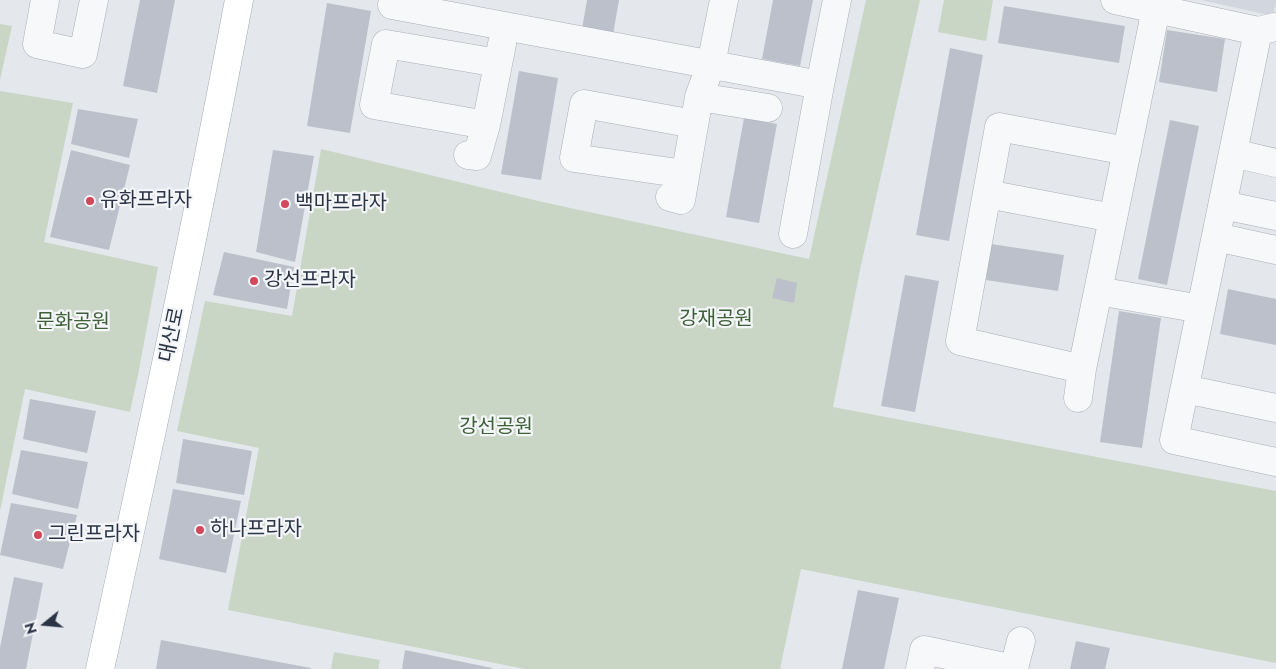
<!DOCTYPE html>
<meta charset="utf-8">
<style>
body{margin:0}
#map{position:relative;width:1276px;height:669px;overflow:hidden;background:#e4e7ec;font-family:Jost,sans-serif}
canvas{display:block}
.north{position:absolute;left:20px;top:599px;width:50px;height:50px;-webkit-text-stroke:4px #f4f6f9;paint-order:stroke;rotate:253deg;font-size:14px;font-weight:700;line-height:20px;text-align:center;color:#2b3445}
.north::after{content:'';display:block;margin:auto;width:18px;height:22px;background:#2b3445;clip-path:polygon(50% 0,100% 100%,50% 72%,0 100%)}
</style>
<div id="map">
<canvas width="1276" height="669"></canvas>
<div class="north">N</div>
</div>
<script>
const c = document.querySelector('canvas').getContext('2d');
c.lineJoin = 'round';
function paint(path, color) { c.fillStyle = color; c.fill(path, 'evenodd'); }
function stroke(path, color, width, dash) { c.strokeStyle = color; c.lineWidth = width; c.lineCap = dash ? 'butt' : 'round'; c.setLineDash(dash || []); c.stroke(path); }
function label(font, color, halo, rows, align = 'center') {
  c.font = font + ' Jost,"Noto Sans KR",sans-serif'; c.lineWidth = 4.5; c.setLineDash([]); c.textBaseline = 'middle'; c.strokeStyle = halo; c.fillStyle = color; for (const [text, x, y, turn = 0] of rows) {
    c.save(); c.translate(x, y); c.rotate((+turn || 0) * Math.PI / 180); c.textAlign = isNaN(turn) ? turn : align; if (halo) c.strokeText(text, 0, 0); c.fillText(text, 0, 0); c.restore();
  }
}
const built = new Path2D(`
 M1201,0H1276V3L1273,16Z`);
const green = new Path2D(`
 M866,0H920L860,270L833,407L1276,491V663L801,569L780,669H525L228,610L259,448L177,431L205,301L292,316L321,149L547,203L809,259Z
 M944,0H993L986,41L938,32Z
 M0,24L12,26L0,80Z
 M0,91L73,103L44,242L158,267L138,375L130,412L25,389L0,511Z
 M334,652L380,660L378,669H331Z`);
const building = new Path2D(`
 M140,0H175L157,93L123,86Z
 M587,0H619L612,40L581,35Z
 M773,0H813L800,66L762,59Z
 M327,3L371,11L350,133L307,126Z
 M1004,6L1125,26L1119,63L998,43Z
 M1167,30L1225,39L1217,92L1159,82Z
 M950,48L983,55L949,241L916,235Z
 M519,71L558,78L541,180L501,174Z
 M78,109L138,119L129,158L71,144Z
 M744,118L777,124L759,223L726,217Z
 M1170,120L1199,126L1167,285L1138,279Z
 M71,150L130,165L109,250L50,237Z
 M273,150L314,156L295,262L256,252Z
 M991,244L1064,255L1058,291L986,280Z
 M224,252L294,267L287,309L213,295Z
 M905,275L939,281L915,412L881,406Z
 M777,278L797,283L794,303L772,298Z
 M1228,289L1276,299V345L1220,334Z
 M1119,311L1161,318L1142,448L1100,442Z
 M30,399L96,411L87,453L23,439Z
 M183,439L252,451L244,495L176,483Z
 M21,450L88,462L78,509L12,494Z
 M173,489L241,501L226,573L159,559Z
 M11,503L77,515L63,569L0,555Z
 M14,577L43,583L26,669H0V648Z
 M858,590L899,598L884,669H842Z
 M161,640L311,668V669H156Z
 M1076,641L1110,648L1105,669H1070Z
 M405,650L492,668V669H402Z`);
const minor = new Path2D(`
 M45,0L37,44L83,54L94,0
 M393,0L392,5L820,85L837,0
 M1115,0L1258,31L1275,27
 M1258,31L1174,440L1276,462
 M699,97L768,108
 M486,125L374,105L386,44L498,63
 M1233,153L1276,163
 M468,155L477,156L486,125L502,44
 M685,174L574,158L584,104L694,124
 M987,194L1113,218
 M670,197L681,200L699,97L711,64L724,0
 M1223,205L1276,216
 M793,234L820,85
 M1216,237L1276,250
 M1098,291L1201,309
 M1082,369L960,341L999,127L1127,151
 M1185,389L1276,408
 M1078,398L1082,369L1156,9
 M1014,668L1021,641
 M920,669L924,650L1014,669`);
const major = new Path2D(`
 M100,669C149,446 197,224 239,0`);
const markers = [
 [90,201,5,"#d1495b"],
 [285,204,5,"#d1495b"],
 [254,281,5,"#d1495b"],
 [200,530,5,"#d1495b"],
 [38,535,5,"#d1495b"]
];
const poiNames = [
 ["유화프라자",100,201],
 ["백마프라자",295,204],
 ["강선프라자",264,281],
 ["하나프라자",210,530],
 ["그린프라자",48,535]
];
const parkNames = [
 ["강재공원",716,320],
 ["문화공원",73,323],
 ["강선공원",496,428]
];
const streetNames = [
 ["대산로",173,335,-78]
];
paint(built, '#d2d6de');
paint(green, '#c9d6c5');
paint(building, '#bbc0ca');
stroke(minor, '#a9aeb7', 29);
stroke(major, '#a3abb8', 29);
stroke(minor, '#f7f8fa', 28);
stroke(major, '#fff', 28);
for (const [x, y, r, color] of markers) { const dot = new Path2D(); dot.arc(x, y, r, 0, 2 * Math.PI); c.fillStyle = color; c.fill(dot); stroke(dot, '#f4f6f9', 2); }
label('20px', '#2b3445', '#f4f6f9', poiNames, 'left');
label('20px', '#3f6138', '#f4f6f9', parkNames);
label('20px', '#2b3445', '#f4f6f9', streetNames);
</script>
